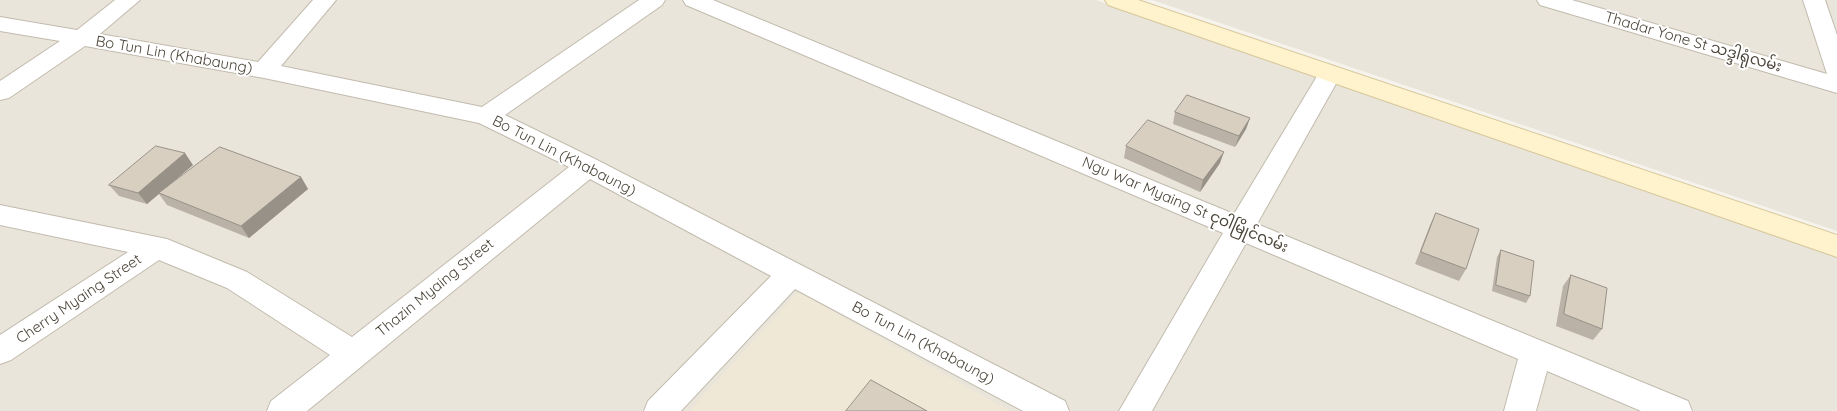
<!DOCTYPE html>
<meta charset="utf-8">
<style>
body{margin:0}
canvas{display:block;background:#f6f3ec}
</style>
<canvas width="1837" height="411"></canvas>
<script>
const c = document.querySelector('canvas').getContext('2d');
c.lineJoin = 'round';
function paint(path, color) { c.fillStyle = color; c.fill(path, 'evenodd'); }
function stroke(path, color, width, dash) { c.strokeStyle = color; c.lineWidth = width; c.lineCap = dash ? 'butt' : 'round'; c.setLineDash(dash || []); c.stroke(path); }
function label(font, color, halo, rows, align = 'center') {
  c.font = font + ' Quicksand,"Noto Sans Myanmar",sans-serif'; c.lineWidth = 4; c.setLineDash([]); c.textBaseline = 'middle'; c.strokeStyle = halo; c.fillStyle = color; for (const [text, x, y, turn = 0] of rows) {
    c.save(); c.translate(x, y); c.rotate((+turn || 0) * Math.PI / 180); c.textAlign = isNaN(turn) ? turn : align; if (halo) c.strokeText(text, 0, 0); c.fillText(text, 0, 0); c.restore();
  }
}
const residential = new Path2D(`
 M0,0H1096L1837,256V411H0Z
 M1152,0H1837V231Z`);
const education = new Path2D(`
 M798,292L1010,411H689Z`);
const street = new Path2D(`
 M115,0H140L100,34L258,62L313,0H336L281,66L482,107L639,0H665L662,5L505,115L597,160L1065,401L1069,411H1023L795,289L681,411H644L648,401L771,276L590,179L307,411H267L271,401L330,355L227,288L159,260L11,360L0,364V335L128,252L0,225V205L167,239L247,272L352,337L569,167L479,123L264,78L85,46L9,98L0,100V81L60,41L0,31V17L77,30Z
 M683,0H713L1234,214L1322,68L1330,65L1338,68L1342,73L1257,224L1688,401L1692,411H1641L1547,371L1536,411H1504L1518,359L1246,243L1152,411H1119L1223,233L686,5Z
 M1537,0H1572L1827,74L1803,0H1825L1837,35V93L1540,5Z`);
const secondary = new Path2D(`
 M1105,0H1138L1837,235V257L1108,5Z`);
const wall = new Path2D(`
 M1175,112L1250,118L1246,129L1235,147L1173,124Z
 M1126,146L1220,163L1200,192L1124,158Z
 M193,165L168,186L301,177L308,189L249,238L167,205L159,194L147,204L119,196L109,185Z
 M1436,213L1466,269L1459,281L1415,264L1430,225Z
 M1501,250L1530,296L1526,303L1492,291L1497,257Z
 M1571,275L1602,329L1593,340L1556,326L1563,286Z`);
const shadedWall = new Path2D(`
 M1250,118L1246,129L1235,147L1239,136Z
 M1224,152L1220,163L1200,192L1203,180Z
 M185,153L193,165L147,204L138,193Z
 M301,177L308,189L249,238L241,226Z`);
const building = new Path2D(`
 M1187,95L1250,118L1239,136L1175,112Z
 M1148,120L1224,152L1203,180L1126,146Z
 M156,146L185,153L138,193L109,185Z
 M220,147L301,177L241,226L159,193Z
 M1436,213L1479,229L1466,269L1421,252Z
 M1501,250L1534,261L1530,296L1496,285Z
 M1571,275L1607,288L1602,329L1564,314Z
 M871,380L927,411H846Z`);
const streetNames = [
 ["Thadar Yone St သဒ္ဒါရုံလမ်း",1693,42,16],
 ["Bo Tun Lin (Khabaung)",174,55,10],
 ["Bo Tun Lin (Khabaung)",564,156,27],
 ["Ngu War Myaing St ငုဝါမြိုင်လမ်း",1185,205,23],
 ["Thazin Myaing Street",435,288,-39],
 ["Cherry Myaing Street",79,299,-34],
 ["Bo Tun Lin (Khabaung)",923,343,28]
];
paint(residential, '#eae5da');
paint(education, '#efe8d6');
stroke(street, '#c2bbae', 2);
stroke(secondary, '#d6c79b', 2);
paint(street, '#fff');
paint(secondary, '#fff3cd');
paint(wall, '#bab2a6');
paint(shadedWall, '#979187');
paint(building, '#d8cfc1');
stroke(building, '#979187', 1);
label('15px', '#4b4439', '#fff', streetNames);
</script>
